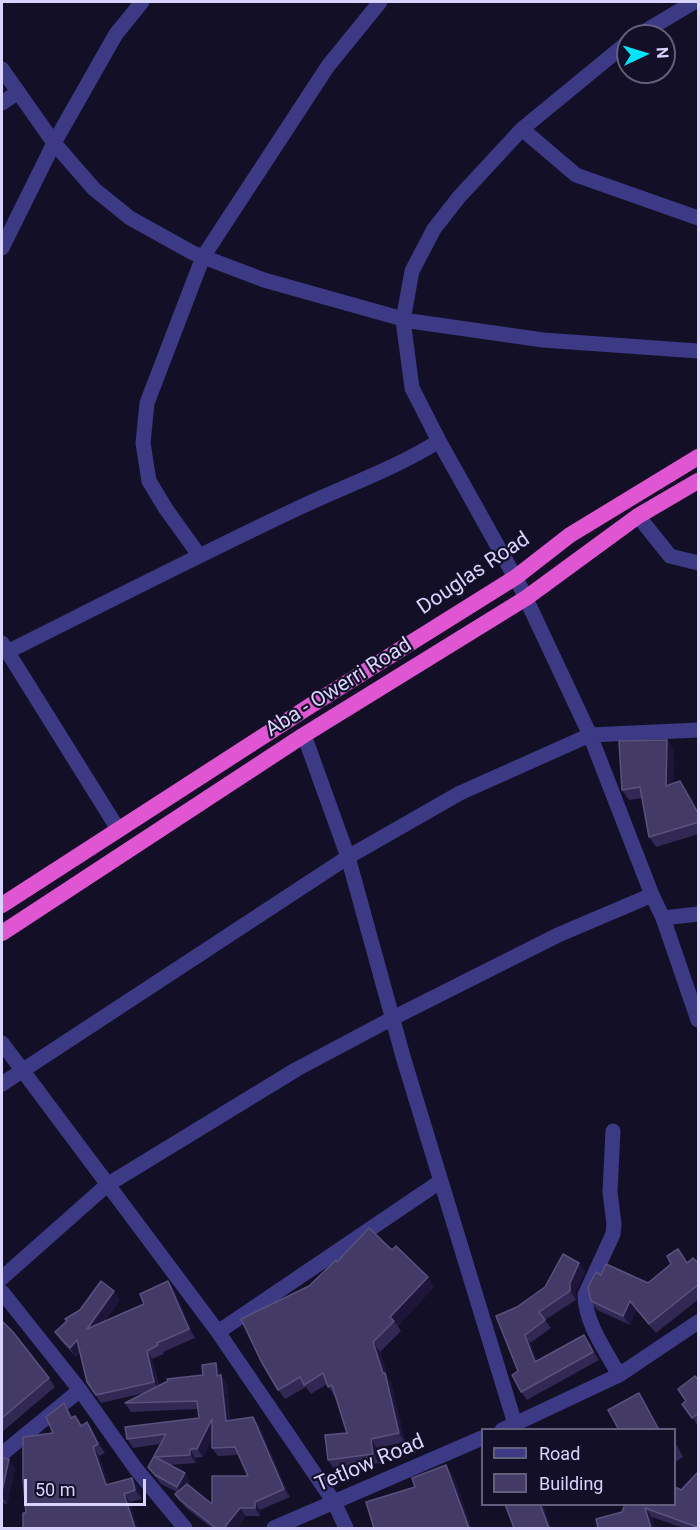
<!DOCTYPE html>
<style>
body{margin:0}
#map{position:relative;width:700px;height:1530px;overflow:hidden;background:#130f26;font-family:Roboto,sans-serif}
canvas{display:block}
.frame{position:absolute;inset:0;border:3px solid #d9d4ff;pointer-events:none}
.legend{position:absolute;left:481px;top:1428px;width:195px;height:78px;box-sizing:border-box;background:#130f26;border:2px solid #625e7d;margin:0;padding:8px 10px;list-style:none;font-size:18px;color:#d9d4ff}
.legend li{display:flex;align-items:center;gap:12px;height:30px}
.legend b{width:30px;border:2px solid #625e7d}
.north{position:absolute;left:616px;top:24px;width:60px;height:60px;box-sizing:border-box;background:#130f26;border:2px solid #625e7d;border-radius:50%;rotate:86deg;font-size:16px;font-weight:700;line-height:24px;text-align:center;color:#d9d4ff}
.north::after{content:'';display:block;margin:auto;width:21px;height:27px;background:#00e5ff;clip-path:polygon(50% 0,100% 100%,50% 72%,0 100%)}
.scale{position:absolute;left:24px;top:1479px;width:122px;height:27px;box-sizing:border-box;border:3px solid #d9d4ff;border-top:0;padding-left:8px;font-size:18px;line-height:21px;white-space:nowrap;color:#d9d4ff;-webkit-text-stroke:4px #130f26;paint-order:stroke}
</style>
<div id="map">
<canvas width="700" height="1530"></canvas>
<div class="frame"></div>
<ul class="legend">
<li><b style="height:8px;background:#3d3a85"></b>Road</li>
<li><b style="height:16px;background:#433a66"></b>Building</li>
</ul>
<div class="north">N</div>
<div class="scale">50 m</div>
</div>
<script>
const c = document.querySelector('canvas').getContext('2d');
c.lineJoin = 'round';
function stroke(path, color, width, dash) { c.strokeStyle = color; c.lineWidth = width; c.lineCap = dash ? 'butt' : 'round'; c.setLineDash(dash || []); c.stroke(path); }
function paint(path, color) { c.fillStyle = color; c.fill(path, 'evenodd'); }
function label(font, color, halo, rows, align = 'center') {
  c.font = font + ' Roboto,sans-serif'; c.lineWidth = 4.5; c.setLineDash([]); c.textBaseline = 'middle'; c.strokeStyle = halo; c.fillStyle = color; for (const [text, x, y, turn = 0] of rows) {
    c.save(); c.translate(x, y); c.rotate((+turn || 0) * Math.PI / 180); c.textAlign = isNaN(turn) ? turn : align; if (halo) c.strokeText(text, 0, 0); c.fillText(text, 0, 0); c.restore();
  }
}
const minor = new Path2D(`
 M637,36L694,2
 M628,42L522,129L459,197L434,229L412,271L403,320L412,388L439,441L521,588L590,735L652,895L663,918L698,1020
 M2,103L18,92
 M522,129L576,175L698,218
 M2,248L54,143L116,34L142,2
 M638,516L670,556L698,563
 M199,555L166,509L149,481L143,443L147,403L203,257L328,66L380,2
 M2,643L118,829
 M7,652C101,605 195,557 290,512C339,488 393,470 439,441
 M304,735L348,857L404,1060L515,1424
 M663,918L698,914
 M2,1043L218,1332L334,1502L346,1528
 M2,1084L348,857L460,793L590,735L698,730
 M613,1131L610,1192L614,1224L613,1234L585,1295C585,1323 606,1351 619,1375
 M2,1278L107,1185L297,1069L393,1018L558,935L652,895
 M2,1292L80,1390L136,1469L185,1528
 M218,1332L441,1181
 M2,1454L80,1390`);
const tertiary = new Path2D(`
 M2,69L54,143L94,189L130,218L193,253L264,280L410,321L543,340L698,351
 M502,1430L619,1375L698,1322
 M274,1528L482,1438`);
const trunk = new Path2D(`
 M2,905L313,704L516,577L570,535L698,457
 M2,933L304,735L526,598L638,516L698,481`);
const wall = new Path2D(`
 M667,740L674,750L673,783L680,781L687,791L699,812V834L656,847L649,837L642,798L629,800L622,790Z
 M392,1250L434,1287L398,1326L401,1331L380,1352L388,1378L391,1382L405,1442L377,1448L379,1463L334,1469L328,1460L347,1433L335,1396H334L327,1384L311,1394L306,1387L285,1399L278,1390L309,1286L337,1262Z
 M579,1263L585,1272L576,1291V1300L545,1320L551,1328L530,1343L537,1361L590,1343L599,1360L527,1400L521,1392L518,1371L517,1307Z
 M688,1263L699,1264V1299L656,1333L636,1310L630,1325L597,1310L591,1301L601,1275L648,1283Z
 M168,1281L174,1290L195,1338L163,1352L164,1354L152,1359L159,1386L203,1375L221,1372L222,1377L227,1384L230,1420L253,1417L259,1426L290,1497L260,1510V1516H246L237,1528H212L186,1508L175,1494L177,1492L161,1484L148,1467L160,1444L133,1448L127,1439L199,1418L198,1409L131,1412L125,1403L144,1393L101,1403L87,1382L80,1352L76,1357L61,1341L55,1332L120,1300L104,1322L144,1304ZM212,1439V1448L218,1456L238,1455L248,1476L212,1504L188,1485L190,1481L185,1473L170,1465L196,1463L195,1458L203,1457Z
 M2,1321L49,1378L55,1387L2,1432Z
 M699,1381V1423L697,1424L682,1404L686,1401Z
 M64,1403L72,1417L82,1425L87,1422L93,1431L105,1453L99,1456L109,1484L132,1478L138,1487L142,1499L130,1502L26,1513L53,1433Z
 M675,1442L683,1457L675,1462Z
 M2,1458L15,1468L7,1504L2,1503Z
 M625,1504H675L699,1528H683L652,1517L655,1528H598L622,1512Z`);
const shadedWall = new Path2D(`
 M667,740L674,750L673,796L666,786Z
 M680,781L687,791L699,812V815Z
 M579,1263L585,1272L576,1291V1300L570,1291V1283Z
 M428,1277L434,1287L398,1326L390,1317Z
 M168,1281L174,1290L195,1338L189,1329Z
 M114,1291L120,1300L93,1338L87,1329Z
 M630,1301L636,1310L630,1325L623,1316Z
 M525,1335L530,1343L541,1370L535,1362Z
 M584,1335L590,1343L599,1360L593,1352Z
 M77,1340L83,1348L76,1357L70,1348Z
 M373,1342L380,1352L388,1378L391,1382L405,1442L399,1433L383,1373Z
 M147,1351L152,1359L159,1390L154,1382Z
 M216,1363L221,1372L222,1377L227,1384L231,1429L226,1421L217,1376Z
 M639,1393L646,1403L660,1430H659Z
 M64,1403L70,1412L77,1427L71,1418Z
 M253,1417L259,1426L290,1497L284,1489Z
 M212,1419L218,1428L203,1457L197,1449Z
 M87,1422L93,1431L105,1453L98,1444Z
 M371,1439L377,1448L379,1463L373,1454Z
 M93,1447L99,1456L113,1494L106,1485Z
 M190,1449L195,1458L196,1463L190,1455Z
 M9,1459L15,1468L7,1504L2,1497V1491Z
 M446,1465L454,1476L472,1528H469Z
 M185,1473L190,1481L183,1495L177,1487Z
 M132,1478L138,1487L142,1499L135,1490Z
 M124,1494L130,1502L138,1528H135Z
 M255,1502L260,1510V1516L255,1508Z
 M540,1504H543L552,1528H549Z
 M240,1508L246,1516L237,1528H224Z
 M645,1508L652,1517L655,1528H651Z`);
const building = new Path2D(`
 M667,740L666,786L680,781L699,815V822L649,837L640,787L622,790L619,741Z
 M369,1228L392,1250L396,1246L428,1277L390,1317L394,1321L373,1342L383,1373H385L399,1433L371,1439L373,1454L328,1460L325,1435L347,1433L332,1385L328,1387L323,1373L304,1385L300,1377L278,1390L261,1361L241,1319L309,1286L336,1260L337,1262Z
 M678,1249L687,1263L693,1258L699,1264V1284L649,1324L630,1301L623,1316L591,1301L588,1287L596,1272L601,1275L606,1264L648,1283L671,1264L667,1256Z
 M563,1254L579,1263L570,1283V1291L539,1312L545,1320L525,1335L535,1362L584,1335L593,1352L521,1392L512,1375L518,1371L496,1316L517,1307L545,1287Z
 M101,1281L114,1291L87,1329L144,1304L140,1294L168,1281L189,1329L157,1343L158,1345L147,1351L154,1382L96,1395L87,1382L77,1340L70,1348L55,1332L67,1321L65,1319L80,1310Z
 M2,1321L13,1332L49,1378L2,1418Z
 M216,1363L217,1376L221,1375L226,1421L253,1417L284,1489L255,1502V1508H240L224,1528H216L180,1500L175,1494L187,1484L212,1504V1476H248L235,1447L212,1448V1419L197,1449H190V1455L155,1457L185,1473L177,1487L155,1475L148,1467L166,1434L127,1439L125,1427L199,1418L197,1401L125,1403L168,1381L167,1379L203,1375L202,1365Z
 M695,1376L699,1381V1413L692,1418L682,1404L686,1401L678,1389Z
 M639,1393L659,1430H619L608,1410Z
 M64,1403L71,1418L75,1416L81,1426L87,1422L98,1444L93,1447L106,1485L132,1478L135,1490L124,1494L135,1528H23V1513H26L23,1479V1437L53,1433L46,1417Z
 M2,1458L9,1459L2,1491Z
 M446,1465L469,1528H374L366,1502L415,1487L412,1478Z
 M699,1471V1521L697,1527L645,1508L651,1528H598L596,1519L622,1512L625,1504H675V1487L681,1490Z
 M505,1504H540L549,1528H514Z`);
const streetNames = [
 ["Douglas Road",474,574,-34],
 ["Aba - Owerri Road",339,688,-32],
 ["Tetlow Road",370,1464,-23]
];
stroke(minor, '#3d3a85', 15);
stroke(tertiary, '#3d3a85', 15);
stroke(trunk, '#e055d1', 16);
paint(wall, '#312854');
paint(shadedWall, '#1d163a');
paint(building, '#433a66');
stroke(building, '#5a527e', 1.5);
label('21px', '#d9d4ff', '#130f26', streetNames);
</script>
